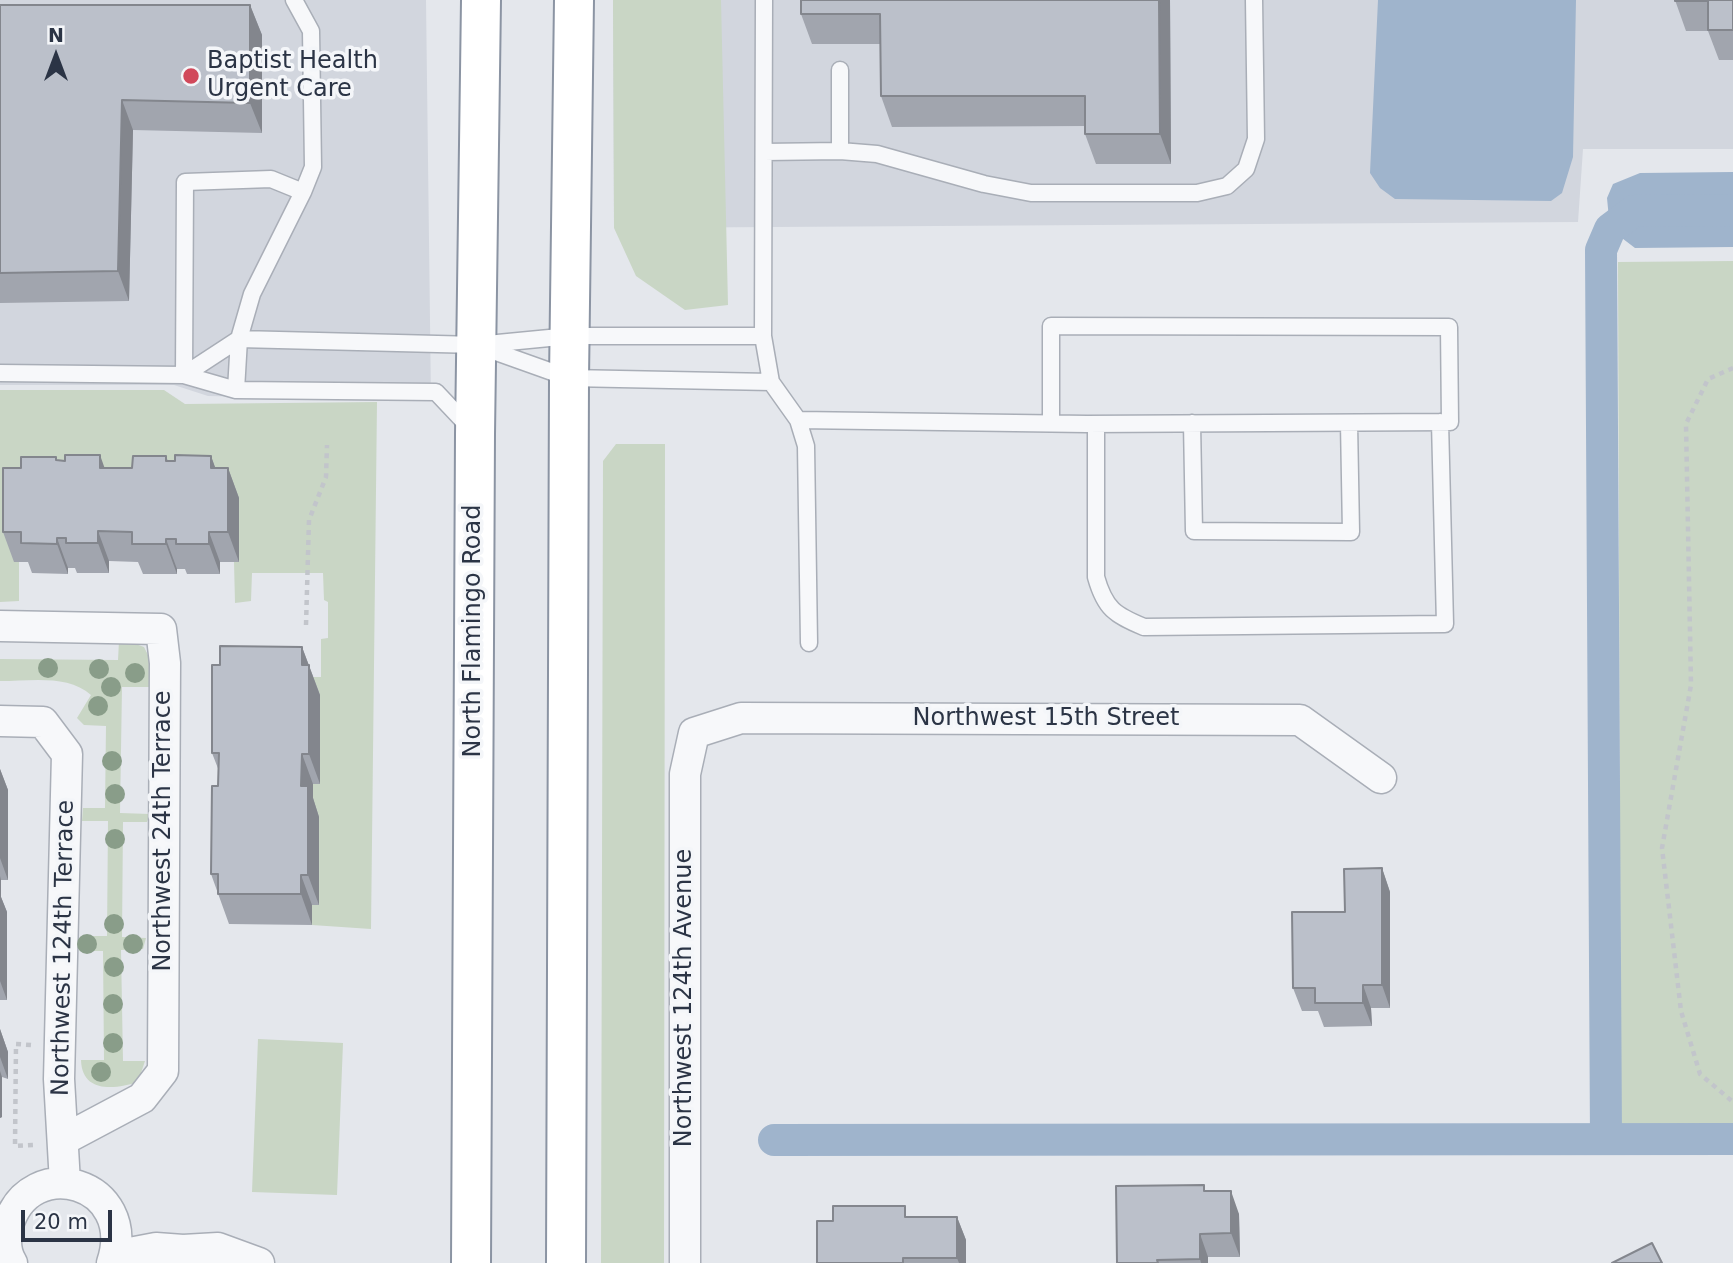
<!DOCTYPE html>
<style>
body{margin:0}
#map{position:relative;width:1733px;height:1263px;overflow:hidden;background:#e4e7ec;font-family:"DejaVu Sans",sans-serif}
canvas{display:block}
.north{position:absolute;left:21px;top:21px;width:70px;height:70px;-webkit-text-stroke:5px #f4f6f9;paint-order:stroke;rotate:0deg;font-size:19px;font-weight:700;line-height:28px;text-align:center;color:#2b3445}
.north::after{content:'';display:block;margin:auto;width:24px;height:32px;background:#2b3445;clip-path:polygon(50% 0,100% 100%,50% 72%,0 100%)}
.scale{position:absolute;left:21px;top:1210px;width:91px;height:32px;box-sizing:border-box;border:4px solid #2b3445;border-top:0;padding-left:9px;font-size:21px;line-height:24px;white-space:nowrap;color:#2b3445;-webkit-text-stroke:5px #f4f6f9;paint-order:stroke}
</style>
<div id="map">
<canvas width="1733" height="1263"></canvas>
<div class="north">N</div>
<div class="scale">20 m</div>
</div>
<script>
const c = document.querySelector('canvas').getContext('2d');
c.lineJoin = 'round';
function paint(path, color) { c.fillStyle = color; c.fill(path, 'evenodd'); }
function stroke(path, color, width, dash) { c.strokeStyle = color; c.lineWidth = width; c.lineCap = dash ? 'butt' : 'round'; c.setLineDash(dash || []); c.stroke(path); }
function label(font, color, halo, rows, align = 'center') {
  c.font = font + ' "DejaVu Sans",sans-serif'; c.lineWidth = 7; c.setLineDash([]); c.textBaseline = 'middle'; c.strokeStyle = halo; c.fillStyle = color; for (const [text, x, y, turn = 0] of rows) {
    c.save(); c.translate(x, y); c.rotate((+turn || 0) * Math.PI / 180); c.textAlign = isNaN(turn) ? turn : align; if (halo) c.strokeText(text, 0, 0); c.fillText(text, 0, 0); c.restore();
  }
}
const built = new Path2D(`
 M0,0H426L431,401L208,396L174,385H0Z
 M613,0H1733V149H1583L1578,222L614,228Z`);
const green = new Path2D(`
 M613,0H721L728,305L685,310L636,276L614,228Z
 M1733,261V1136L1621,1137L1618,262Z
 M0,390H164L185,404L377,402L371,929L312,925V905H319V817H312L313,784H320V695L313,677H321V639L328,638V602L324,600L323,573H252L251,601L235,603L234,562L239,499L19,562V601L0,602Z
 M616,444H665L664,1263H601L603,461Z
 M125,640L144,647L150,659L152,687H122L120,813L150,814L147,822H123L122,937L146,938L143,949L121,950L123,1061H145L138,1082C116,1089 82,1094 81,1060H104L103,951H80L77,943L81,936H107L108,821H82L83,808H105L106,726L84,725L77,718L91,695C68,674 30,681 0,681V659L118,660L119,641Z
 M258,1039L343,1043L337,1195L252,1192Z`);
const water = new Path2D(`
 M1378,0H1576L1573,157L1562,193L1551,201L1395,199L1380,188L1370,173Z
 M1733,172V247L1635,248L1610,229L1607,198L1613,184L1640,173Z`);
const canal = new Path2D(`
 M1606,1139L1601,250L1610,229L1634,211L1733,210
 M774,1140L1733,1139`);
const path = new Path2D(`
 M1733,368L1708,379L1686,424L1691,685L1662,848L1681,1011L1700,1074L1733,1102
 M306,625L309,520L326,477L327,445
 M31,1045L16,1044L15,1146L34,1145`);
const lane = new Path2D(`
 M764,0L763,336L771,382L798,420L1087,424L1450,422L1449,327L1051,326V423
 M840,70V151
 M764,152L840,151L877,154L984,184L1031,193H1197L1227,186L1246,169L1256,139L1254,0
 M482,347L569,378L771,382
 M0,373L184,375L236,390L436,392L470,428
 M184,375L239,339L477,345L570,336H763
 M184,375L185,182L271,179L303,192
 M236,390L239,339L252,294L303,192L313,167L311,31L294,0
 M798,420L806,446L809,643
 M1192,423L1194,531L1351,532L1349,423
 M1096,424V577C1105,609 1115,615 1144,627L1445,624L1440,422`);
const street = new Path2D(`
 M0,626L161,629L165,663L163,1071L142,1098L63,1140
 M0,721L43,722L67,754L59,1079L65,1183
 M12,1263C5,1252 5,1238 8,1226C29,1151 139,1182 112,1263
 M119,1263L114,1256L156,1248L183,1250L218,1248L259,1263
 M685,1263V774L694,733L741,718L1300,720L1381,778`);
const highway = new Path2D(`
 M471,1263L475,434L481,0
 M566,1263L569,378L574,0`);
const trees = [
 [48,668],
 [99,669],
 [135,673],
 [111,687],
 [98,706],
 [112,761],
 [115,794],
 [115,839],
 [114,924],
 [87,944],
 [133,944],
 [114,967],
 [113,1004],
 [113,1043],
 [101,1072]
];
const wall = new Path2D(`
 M1170,0L1171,164H1096L1085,134V126L892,127L881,96V44H812L801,14Z
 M1675,0H1733V60H1719L1708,31H1686Z
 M0,5H250L262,35V133L133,130L129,301L0,303Z
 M166,456L168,461H175L211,456L215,468H228L239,498V562H220V574H187L185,569H177V574H143L138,562L109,561V573H77L75,568H68V574L32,573L28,562H14L3,532L21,468L58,461L105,468H132Z
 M302,647L320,695V784H313V798L319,817V905H312V925L229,924L211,874L219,771L212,753L220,665Z
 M0,769L8,790V880H1V897L7,912V1000H0Z
 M1382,868L1390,892V1008H1371L1372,1026L1324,1027L1318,1011H1302L1293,988L1345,912Z
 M0,1029L8,1052V1079L2,1077V1117L0,1118Z
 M1206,1191L1239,1214L1240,1257H1208V1263H1117Z
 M909,1217H957L966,1240V1263H817L833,1221Z`);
const shadedWall = new Path2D(`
 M1159,0H1170L1171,164L1160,134Z
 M250,5L262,35V133L250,103Z
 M122,100L133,130L129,301L118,271Z
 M100,455L111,486L100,468Z
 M211,456L222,486L211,468Z
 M228,468L239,498V562L228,532Z
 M98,531L109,561V573L98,543Z
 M209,532L220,562V574L209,544Z
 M57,538L68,568V574L57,544Z
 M166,539L177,569V574L166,544Z
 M302,647L320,695V784L309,754L302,665Z
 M302,754L313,784V798L319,817V905L308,875L301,786Z
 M0,769L8,790V880L0,858Z
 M1382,868L1390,892V1008L1382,985Z
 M301,875L312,905V925L301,894Z
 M0,876L1,880V897L7,912V1000L0,981Z
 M1363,985L1371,1008L1372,1026L1363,1003Z
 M0,1029L8,1052V1079L0,1057Z
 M0,1071L2,1077V1117L0,1118Z
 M1231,1191L1239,1214L1240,1257L1231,1233Z
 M957,1217L966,1240V1263H959L957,1258Z
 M1200,1234L1208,1257V1263H1201L1200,1259Z`);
const building = new Path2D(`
 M801,0H1159L1160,134H1085V96H881L880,14H801Z
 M1675,0H1733V30H1708V1H1675Z
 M0,5H250V103L122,100L118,271L0,273Z
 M65,455H100V468H132L133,456H166V461H175V455L211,456V468H228V532H209V544H176V539H166V544H132V532L98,531V543H66V538H57V544L21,543V532H3V468H21V457H56V460L65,461Z
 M220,646L302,647V665H309V754H302L301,786H308V875H301V894H218V874H211L212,786H218L219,753H212V665H220Z
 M1382,868V985H1363V1003H1315V988H1293L1292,912H1345L1344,869Z
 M1204,1185V1191H1231V1233L1200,1234V1259L1157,1260L1158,1263H1117L1116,1186Z
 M833,1206H905V1217H957V1258H903V1263H817V1221H833Z
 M1652,1243L1662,1263H1612Z`);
const markers = [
 [191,76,9,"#d1495b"]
];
const poiNames = [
 ["Baptist Health",207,62],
 ["Urgent Care",207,90]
];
const streetNames = [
 ["North Flamingo Road",474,631,-90],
 ["Northwest 15th Street",1046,719],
 ["Northwest 24th Terrace",164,831,-90],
 ["Northwest 124th Terrace",64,948,-89],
 ["Northwest 124th Avenue",685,998,-90]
];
paint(built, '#d2d6de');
paint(green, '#c9d6c5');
paint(water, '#9fb4cc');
stroke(canal, '#9fb4cc', 32);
stroke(lane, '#a9aeb7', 19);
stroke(street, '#a9aeb7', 33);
stroke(highway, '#8b94a3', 42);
stroke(path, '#c2c5cb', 4.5, [5, 5]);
stroke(lane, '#f7f8fa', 16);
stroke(street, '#f7f8fa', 30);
stroke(highway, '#fff', 38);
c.fillStyle = '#899d89';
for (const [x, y] of trees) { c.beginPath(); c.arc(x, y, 10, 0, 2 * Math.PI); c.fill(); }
paint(wall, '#a1a5ae');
paint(shadedWall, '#83868d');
paint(building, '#bbc0ca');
stroke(building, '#83868d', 2);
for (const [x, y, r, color] of markers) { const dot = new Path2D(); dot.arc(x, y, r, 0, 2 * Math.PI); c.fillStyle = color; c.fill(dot); stroke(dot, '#f4f6f9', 2.5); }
label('24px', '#2b3445', '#f4f6f9', poiNames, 'left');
label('24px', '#2b3445', '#f4f6f9', streetNames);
</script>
